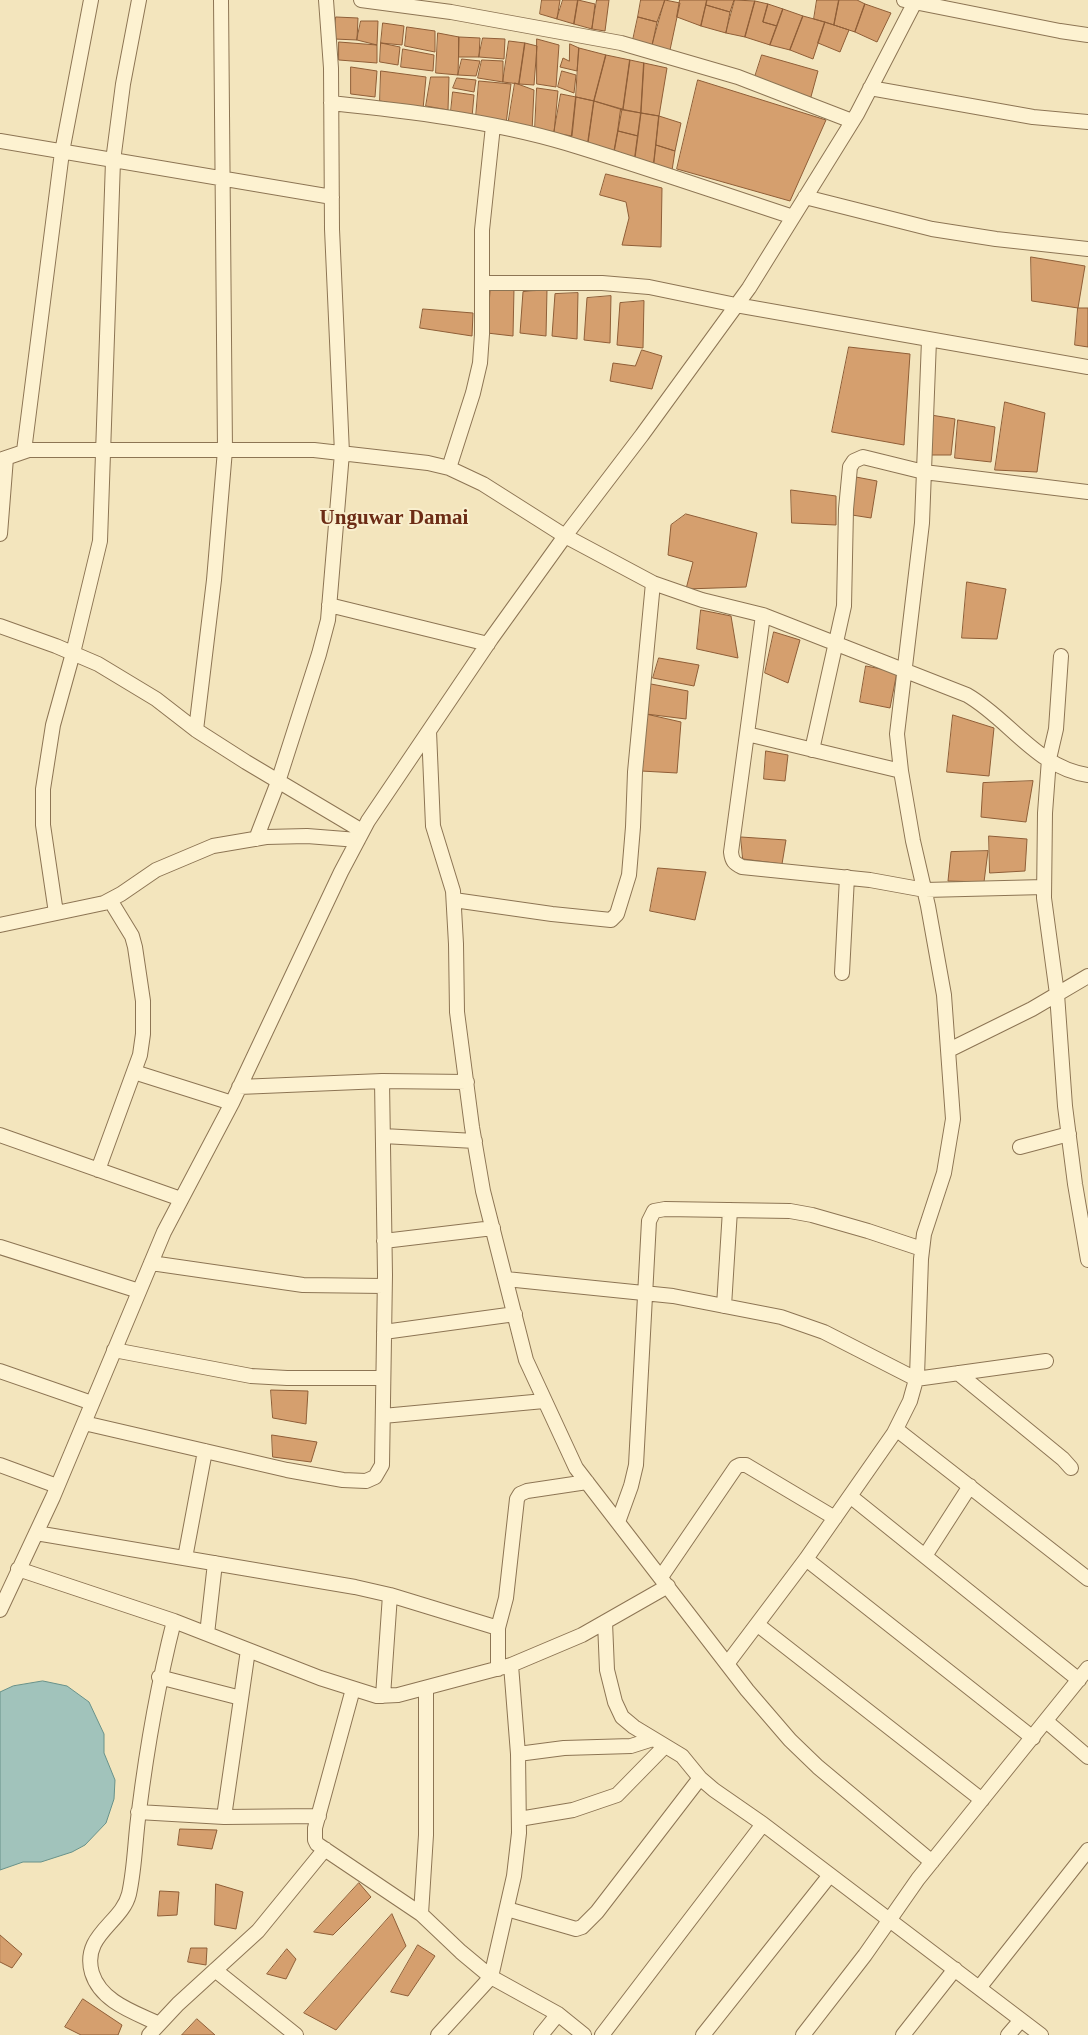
<!DOCTYPE html>
<style>
body{margin:0}
canvas{display:block;background:#f3e5bd}
</style>
<canvas width="1088" height="2035"></canvas>
<script>
const c = document.querySelector('canvas').getContext('2d');
c.lineJoin = 'round';
function paint(path, color) { c.fillStyle = color; c.fill(path, 'evenodd'); }
function stroke(path, color, width, dash) { c.strokeStyle = color; c.lineWidth = width; c.lineCap = dash ? 'butt' : 'round'; c.setLineDash(dash || []); c.stroke(path); }
function label(font, color, halo, rows, align = 'center') {
  c.font = font + ' "Times New Roman",serif'; c.lineWidth = 4; c.setLineDash([]); c.textBaseline = 'middle'; c.strokeStyle = halo; c.fillStyle = color; for (const [text, x, y, turn = 0] of rows) {
    c.save(); c.translate(x, y); c.rotate((+turn || 0) * Math.PI / 180); c.textAlign = isNaN(turn) ? turn : align; if (halo) c.strokeText(text, 0, 0); c.fillText(text, 0, 0); c.restore();
  }
}
const water = new Path2D(`
 M43,1681L67,1686L89,1702L104,1734V1753L115,1780L114,1799L106,1823L85,1845L72,1852L41,1862H23L0,1870V1692L13,1686Z`);
const building = new Path2D(`
 M542,0H560L557,19L540,14Z
 M563,0H578L574,24L557,19Z
 M578,0L595,4L592,29L574,24Z
 M597,0H609L605,31L592,29Z
 M641,0H665L657,22L638,17Z
 M665,0L680,3L670,50L652,46Z
 M680,0H707L701,26L677,17Z
 M707,0H734L730,12L706,5Z
 M735,0L755,1L745,37L726,33Z
 M817,0H839L834,25L814,19Z
 M839,0H857L865,4L855,32L834,25Z
 M755,1L768,4L763,22L777,26L770,45L745,37Z
 M768,4L783,9L777,26L763,22Z
 M865,4L891,13L877,42L855,32Z
 M706,5L730,12L726,33L701,26Z
 M783,9L803,16L790,50L770,45Z
 M803,16L825,22L813,59L790,50Z
 M336,17L358,18L357,40L334,39Z
 M638,17L657,22L652,46L633,40Z
 M361,21H378L377,45L357,40Z
 M825,22L849,30L840,52L818,43Z
 M383,23L404,26L402,45L381,43Z
 M407,27L435,31V52L405,46Z
 M438,33L459,37L458,75L436,73Z
 M459,37L480,38L479,57H459Z
 M483,38L505,39L504,59L479,57Z
 M537,39L559,45L556,87L537,84Z
 M509,41L525,43L519,84L503,82Z
 M339,42L377,45V63L339,60Z
 M381,43L400,47L398,65L380,62Z
 M525,43L537,46L534,85L519,84Z
 M570,44L579,48L577,71L560,67L563,58L569,61Z
 M579,48L606,55L594,101L576,97Z
 M403,49L434,55L433,71L401,67Z
 M606,55L630,60L623,110L594,101Z
 M762,55L818,71L809,104L754,80Z
 M462,59L480,61L476,76L458,75Z
 M482,60L503,61V82L478,78Z
 M630,60L644,63L641,113L623,110Z
 M644,63L667,68L659,116L641,113Z
 M351,67L377,71L375,97L351,94Z
 M381,71L426,77L423,109L380,101Z
 M562,71L576,75L574,93L558,87Z
 M431,77H449L448,110L426,106Z
 M457,78L476,80L474,92L453,88Z
 M698,80L826,120L790,201L677,169Z
 M479,81L511,84L506,124L476,117Z
 M515,83L534,90L532,131L508,125Z
 M537,88L558,91L554,133L535,129Z
 M453,92L474,95L472,117L451,111Z
 M561,94L576,97L572,136L554,133Z
 M576,97L594,101L587,150L571,143Z
 M594,101L622,109L613,158L587,150Z
 M621,109L641,113L638,136L618,131Z
 M641,113L659,116L653,171L634,165Z
 M659,116L681,123L675,151L656,145Z
 M618,131L638,136L634,165L613,158Z
 M656,145L675,151L671,177L653,171Z
 M606,174L662,188L661,247L622,245L629,218L626,202L600,195Z
 M1031,257L1085,266L1078,308L1032,301Z
 M514,289L513,336L487,333L490,291Z
 M547,290L546,336L520,333L523,292Z
 M578,293L577,339L552,336L555,294Z
 M611,296L610,343L584,340L587,298Z
 M644,301L643,348L617,345L620,303Z
 M1078,308H1088V347L1075,345Z
 M423,309L473,313L472,336L420,328Z
 M849,347L910,354L904,445L832,432Z
 M642,350L662,356L652,389L610,381L613,363L635,366Z
 M1005,402L1045,413L1037,472L995,470Z
 M931,415L955,419L951,455H925Z
 M958,420L995,427L991,462L955,458Z
 M856,477L877,481L871,518L852,515Z
 M791,490L836,496V525L792,523Z
 M686,514L757,533L746,587L686,589L693,562L668,555L671,525Z
 M967,582L1006,589L997,639L962,638Z
 M701,610L731,616L738,658L697,649Z
 M774,632L800,640L788,683L765,673Z
 M659,658L699,665L694,686L653,678Z
 M866,666L897,672L890,708L860,702Z
 M651,684L688,691L686,719L646,714Z
 M646,714L681,722L677,773L641,771Z
 M953,715L994,728L989,776L947,772Z
 M766,751L788,755L785,781L764,779Z
 M1033,781L1026,822L981,817L983,783Z
 M989,836L1027,839L1025,871L990,873Z
 M741,837L786,840L782,864L743,859Z
 M988,851L984,882L948,881L951,852Z
 M658,868L706,872L695,920L650,911Z
 M271,1390L308,1391L306,1424L273,1418Z
 M272,1435L317,1442L311,1462L273,1457Z
 M180,1829L217,1830L212,1849L178,1845Z
 M359,1883L371,1897L333,1935L314,1932Z
 M216,1884L243,1892L236,1929L215,1925Z
 M160,1891L179,1892L177,1915L158,1916Z
 M392,1914L406,1946L336,2030L304,2013Z
 M0,1935L22,1954L12,1968L0,1962Z
 M418,1945L435,1956L408,1996L391,1992Z
 M191,1948H207L206,1965L188,1962Z
 M287,1949L296,1959L286,1979L267,1974Z
 M83,1999L122,2025L118,2035H81L65,2027Z
 M197,2019L215,2035H182Z`);
const street = new Path2D(`
 M361,0L451,12L621,43L738,77L852,121
 M904,0L1060,31L1088,35
 M870,88L1033,117L1088,122
 M331,103C408,111 492,121 566,143C642,166 717,192 793,217
 M0,141L332,197
 M805,197L932,229L996,239L1088,249
 M482,283H602L649,287L736,305L1088,367
 M24,451L62,152L91,0
 M0,460L29,450H314L428,463L449,468L483,484L565,536L653,583L702,600L763,615L967,695C1009,719 1037,768 1088,775
 M449,468L473,393L480,363L482,334V230L493,126
 M0,534L6,458
 M329,605L488,644
 M763,615L731,852C732,861 734,863 742,867L870,880L925,890L1044,887
 M0,626L56,646L98,664L156,699L196,730L246,762L362,831
 M1061,656L1056,729L1049,759L1045,813L1044,898L1057,994L1065,1106L1075,1184L1088,1260
 M196,730L214,580L225,450L221,0
 M429,731L433,826L453,891L456,944L457,1012L472,1127L483,1191L526,1360L576,1468L747,1690L790,1740L818,1767L932,1862
 M747,734L901,771
 M812,750L844,606L846,509L850,467L854,461L863,457L924,472L1088,492
 M256,839L278,782L319,654L328,620L342,453L332,229L331,68L326,0
 M454,900L552,914L611,920L617,914L629,875L633,827L635,772L653,583
 M56,913L43,825V789L53,725L73,653L100,541L113,161L123,84L139,0
 M0,925L104,903L121,894L156,870L213,846L266,837L307,836L358,840
 M842,973L847,877
 M949,1050L1032,1009L1088,976
 M134,1072L232,1103
 M239,1087L382,1081L467,1082
 M0,1135L181,1199
 M383,1136L475,1141
 M1020,1147L1069,1134
 M98,1170L140,1055L143,1034V1001L135,947L132,936L110,900
 M384,1241L493,1228
 M0,1247L139,1291
 M151,1263L303,1285L384,1286
 M506,1279L673,1296L781,1317L824,1332L916,1379L1046,1361
 M724,1306L730,1210
 M384,1332L515,1314
 M114,1350L251,1376L287,1378H383
 M0,1371L92,1403
 M958,1373L1063,1459L1071,1468
 M383,1416L544,1401
 M84,1423L287,1470L343,1480L366,1481L375,1477L382,1465L385,1275L382,1081
 M896,1429L1088,1579
 M0,1465L57,1486
 M850,1496L1079,1680
 M618,1522L631,1486L636,1465L649,1221L654,1211L665,1209L790,1211L812,1215L868,1231L922,1249
 M36,1533L355,1587L390,1595L498,1628
 M925,1556L970,1486
 M185,1558L205,1451
 M806,1559L1033,1738
 M18,1569L174,1621L320,1678L377,1696L398,1695L511,1665L582,1635L668,1586
 M661,1577L736,1467L740,1465H746L835,1518
 M0,1610L53,1497L164,1232L232,1103L341,872L368,821L491,639L565,536L642,435L749,288L857,114L916,0
 M605,1622L607,1670L615,1702L622,1717L634,1727L682,1756L700,1778L714,1790L763,1824L1041,2035
 M758,1625L982,1800
 M207,1634L215,1563
 M727,1664L806,1559L894,1433L910,1401L917,1376L921,1259L924,1234L944,1173L953,1119L944,995L928,906L913,841L901,771L897,734L922,523L929,340
 M498,1669V1628L506,1598L517,1499L520,1494L527,1491L587,1482
 M159,1677L241,1698
 M353,1689L315,1828V1840L317,1844L421,1914L461,1952L491,1977L558,2014L584,2035
 M383,1696L390,1595
 M1046,1721L1088,1757
 M518,1754L564,1748L631,1746L653,1739
 M138,1812L224,1817L319,1816
 M224,1817L248,1650
 M519,1819L573,1810L617,1795L665,1746
 M507,1909L576,1929L582,1927L597,1912L700,1778
 M421,1914L426,1835V1688
 M215,1970L296,2035
 M979,1988L1088,1850
 M159,2024C134,2012 101,2002 92,1973C81,1935 122,1923 129,1894C135,1867 135,1839 139,1811C147,1747 158,1684 174,1621
 M149,2035L178,2004L258,1931L325,1849
 M438,2035L491,1977L514,1876L519,1833L518,1754L511,1665
 M541,2035L558,2014
 M602,2035L763,1824
 M703,2035L830,1875
 M803,2035L865,1955L918,1879L1088,1668
 M903,2035L955,1969
 M1008,2035L1021,2020`);
const districtNames = [
 ["Unguwar Damai",394,519]
];
paint(water, '#a1c3bb');
stroke(water, '#68928a', 1);
paint(building, '#d59f6e');
stroke(building, '#8f5e37', 1);
stroke(street, '#8d7554', 16);
stroke(street, '#fdf2d1', 14);
label('bold 21px', '#6c2c15', '#f9efce', districtNames);
</script>
